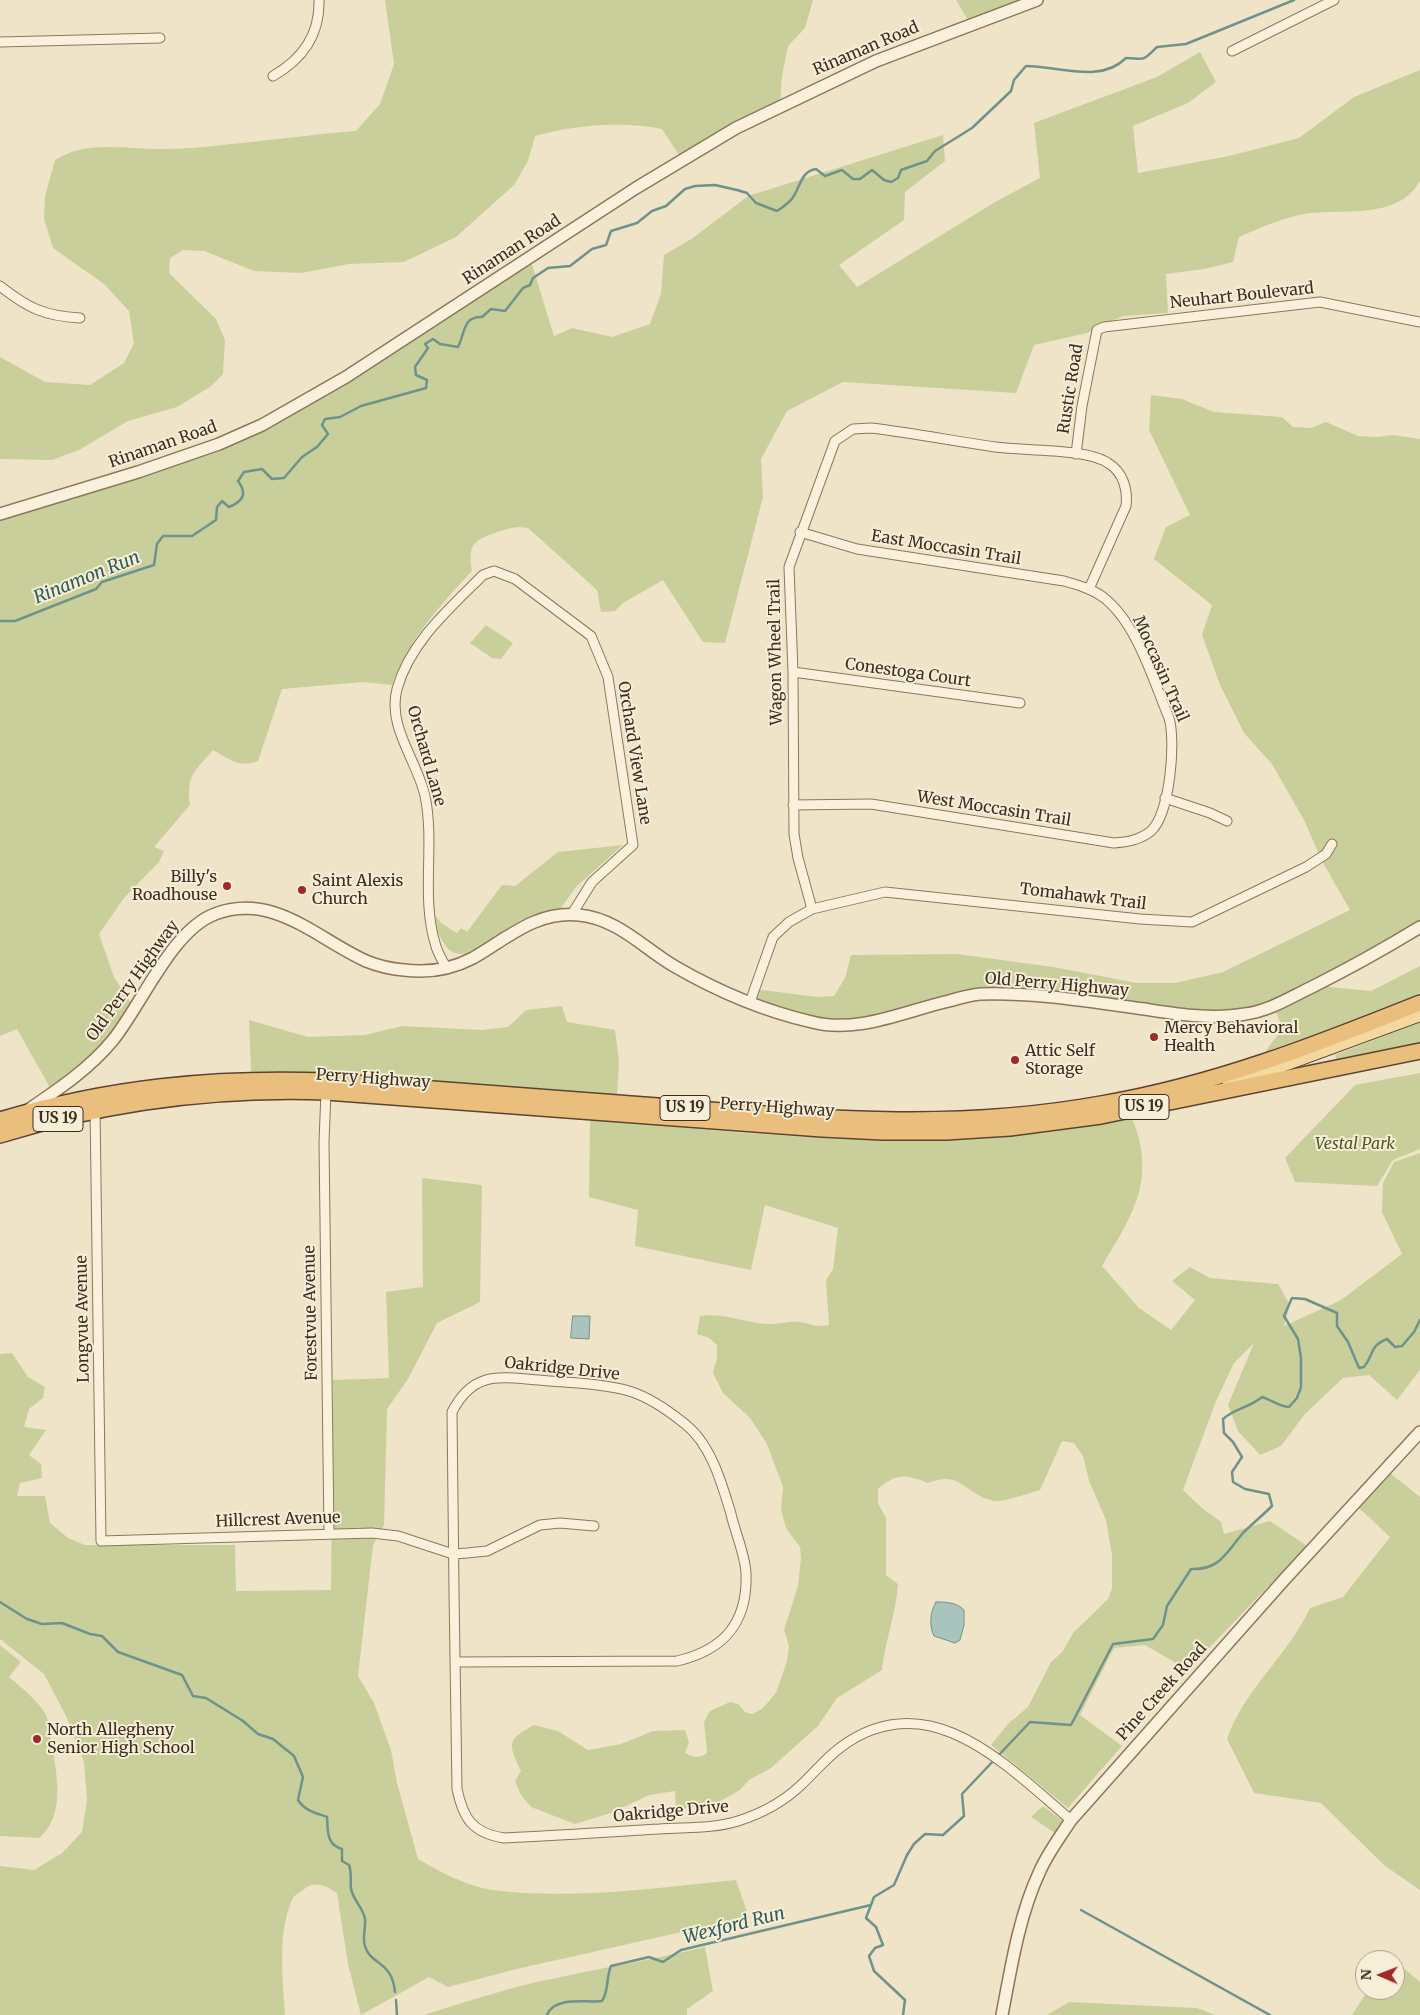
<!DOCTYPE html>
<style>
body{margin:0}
#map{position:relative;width:1420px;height:2015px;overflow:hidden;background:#f0e4c8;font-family:Merriweather,serif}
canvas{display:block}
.north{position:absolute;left:1355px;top:1950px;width:50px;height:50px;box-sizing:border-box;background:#f7eed8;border:1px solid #ada18e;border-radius:50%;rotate:271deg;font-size:14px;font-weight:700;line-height:20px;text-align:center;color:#3d2e20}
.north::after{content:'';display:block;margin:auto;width:18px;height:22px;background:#9e2a2b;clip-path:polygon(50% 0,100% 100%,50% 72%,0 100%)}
</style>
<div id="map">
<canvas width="1420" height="2015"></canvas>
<div class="north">N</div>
</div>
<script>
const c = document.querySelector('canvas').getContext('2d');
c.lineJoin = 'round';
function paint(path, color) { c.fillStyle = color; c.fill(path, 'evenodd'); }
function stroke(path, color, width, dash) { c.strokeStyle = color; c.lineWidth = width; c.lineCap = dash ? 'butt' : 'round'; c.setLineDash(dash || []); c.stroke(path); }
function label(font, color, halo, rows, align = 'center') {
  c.font = font + ' Merriweather,serif'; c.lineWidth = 4; c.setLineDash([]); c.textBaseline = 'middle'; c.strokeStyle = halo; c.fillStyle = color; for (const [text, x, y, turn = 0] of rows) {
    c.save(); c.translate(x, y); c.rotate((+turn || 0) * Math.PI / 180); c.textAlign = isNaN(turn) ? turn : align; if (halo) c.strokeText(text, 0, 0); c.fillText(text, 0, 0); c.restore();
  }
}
const green = new Path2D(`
 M385,0H813L805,28L788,46L782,76L780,106L682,160L662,129C621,121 575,125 535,136L528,161L514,185L456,237L404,262L349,264L301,273L254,271L204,251L183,250L170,258L169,273L216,319L225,340L223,374L210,387L177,407L128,421L79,450L52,460L0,459V357L45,382L90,385L124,363L134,343L129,311L104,284L53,248L44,219L45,196L55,160C86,140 124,149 159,149C183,149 208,147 231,144C273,140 314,134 356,131L380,104L394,64Z
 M956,0H1037L971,25Z
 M1200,52L1216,82L1188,103L1133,126L1138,173L1229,156L1299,138L1354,97L1420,70V181C1397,221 1343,208 1304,214C1282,218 1260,228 1239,237L1233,262L1204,269L1166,274L1168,313L1123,316L1087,333L1034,345L1016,393L843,382L787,411L761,459L763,497L725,643L703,642L663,580L623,603L615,611L601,612L597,590L528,528C516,526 510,528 498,532C473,540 468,544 472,571C438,608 410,637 392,685L363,682L282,689L258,761C238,768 231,760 213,750C195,771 186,775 190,805L154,847L164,851L159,862L124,898L99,934L114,977L135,1009L124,1025L53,1093L17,1029L0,1036V514L262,425L530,258L554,336L572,328L612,337L650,324L661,294L664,255L693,238L748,196L943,135L945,161L905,192L904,220L839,265L857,287L995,202L1040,178L1034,123L1157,77Z
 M1151,395L1182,399L1214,412L1282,417L1293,427L1311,428L1326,422L1358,436L1376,437L1393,435L1420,439V927L1327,980L1329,987L1371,991L1420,966V993L1371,1015L1265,1052L1282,1029L1277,1014L1269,1008L1246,1014L977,994L840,1026L750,1002L755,989L817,997L834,996L845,978L851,955L957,954L1053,967L1137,983H1175L1223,972L1350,910L1322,861L1304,820L1272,764L1244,733L1220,685L1202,635L1212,605L1154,559L1166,527L1190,515L1149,430Z
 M486,625L513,643L501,659L492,658L470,643Z
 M623,845L576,887L561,908C544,911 529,915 514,924C496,934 463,971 445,945C438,935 436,927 436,916L441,923L457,933L461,928L467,932L502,885L515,886L558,852Z
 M562,1006L567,1022L615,1030L619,1060L617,1097L251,1073L249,1020L308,1037L365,1035L402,1026L482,1030L508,1027L526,1010Z
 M1420,1022V1044L1337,1062L1335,1055Z
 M1420,1073V1149L1393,1160L1377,1186L1295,1182L1285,1158L1355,1085Z
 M1132,1118C1157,1179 1133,1215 1102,1266L1139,1308L1171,1330L1195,1300L1172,1281L1190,1267L1210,1278L1278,1284L1290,1305L1284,1326L1341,1300L1402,1254L1382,1212L1383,1183L1394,1162L1420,1153V1370L1397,1400L1369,1375L1343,1378L1305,1414L1281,1446L1260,1455L1238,1431L1228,1405L1254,1343L1234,1363L1216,1401L1183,1490L1202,1508L1221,1522L1224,1534L1270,1521L1307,1546L1188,1670L1145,1645L1114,1648L1080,1715L1122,1746L1068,1808L991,1745L1009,1723L1028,1707L1051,1662L1063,1651L1073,1633L1108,1599L1112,1588V1555L1106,1520L1089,1481L1083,1456L1074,1443L1062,1441L1040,1490C1029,1493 1005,1502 995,1501C965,1496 962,1469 928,1483C906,1474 896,1473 878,1489V1503L886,1518V1575L898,1584C896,1614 885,1641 882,1670L837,1698L818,1726L771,1768L749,1780L740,1790L717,1803L676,1810L675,1791L649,1795L611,1813L575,1824L531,1807L521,1795L515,1781L521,1771C509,1745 505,1740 534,1725L558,1731L588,1750L621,1744L653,1731L685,1730L689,1742L685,1753C693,1757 699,1759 707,1753L704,1722L710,1711L730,1702L738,1704L745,1712L752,1714L762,1709L776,1693L787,1661L789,1646L784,1630L798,1586L801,1558L800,1547L786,1528L781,1510L783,1487L767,1444L750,1418L723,1393L713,1373L717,1358V1345L709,1338L697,1334L700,1316C727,1312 745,1324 772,1324C781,1324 790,1321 799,1322C809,1323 818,1328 829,1325L826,1280L833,1269L838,1228L765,1205L751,1270L635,1246L638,1210L589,1197L590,1120C708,1129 827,1143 945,1140C1008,1139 1071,1130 1132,1118Z
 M422,1178L482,1185L480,1302L437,1323L408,1379L387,1409L384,1525L373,1545L358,1676L374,1703L391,1750L397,1783L418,1859C441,1872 466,1886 492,1890C573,1900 655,1888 736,1880L749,1917L521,1968L448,1987L429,1977L361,2015L348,1964L337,1893C325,1885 314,1880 303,1890C299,1893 293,1896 292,1900C277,1934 283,1979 285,2015H0V1866L34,1870L62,1853L82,1832L87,1800L84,1762L66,1716L44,1674L0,1639V1354L12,1353L28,1377L45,1387L43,1398L29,1409L24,1427L46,1430L29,1455L41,1464L42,1478L20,1483L17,1496H45L50,1523L68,1538L85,1545H235L236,1591L331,1590L333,1380L389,1378L386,1292L423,1287Z
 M1390,1473L1420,1497V1890L1385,1866L1321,1803L1254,1793L1227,1739C1244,1689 1288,1656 1310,1608L1343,1597L1390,1537L1359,1508Z
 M0,1645L21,1662L9,1677C22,1688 35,1698 45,1713C49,1720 49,1731 51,1739C56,1771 67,1815 39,1838L0,1836Z
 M1043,1806L1063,1821L1055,1833L1031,1817Z
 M705,1947L713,1991L687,2009V2015H424C468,2001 511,1987 556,1978C606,1967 656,1959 705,1947Z
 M1395,1961L1420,1982V2015H1352L1368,1990H1395Z
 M1069,2002L1197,2008L1215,2015H1047Z`);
const water = new Path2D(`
 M573,1316H590L589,1339L571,1338Z
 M936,1602C946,1602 956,1602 964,1610V1625L960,1640L955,1643L934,1636C929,1626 930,1612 936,1602Z`);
const stream = new Path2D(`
 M0,621H15L96,589L102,582L154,565L157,544L163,536H192L216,520L217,507L222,501L229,507C244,501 247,493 238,481L244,472L262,469L272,479L284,478L302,457L317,447L328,434L322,425L325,419L340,417L361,406L426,388L427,380L416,375L415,367L428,348L425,344L433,339L440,344L458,347C465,333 463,316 482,317L491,309L505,311L523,288L530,285L533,278L548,268L570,266L592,249L606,245L611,231L637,223L652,211L666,206L685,189L695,186L715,185L737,190L747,193L756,203L777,211C782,208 787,204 791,200C800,190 800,171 816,169L825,176L842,170L853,179H860L872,170L884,180L891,182L898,178L901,170L927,161L935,151L972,128L1011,91L1014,80L1026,66C1059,66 1100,84 1126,58C1146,60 1144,60 1157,47L1186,44L1294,0
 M0,1602L27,1619L42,1624L62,1623L90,1634L102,1636L118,1652L182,1675L193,1696L206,1698L243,1721L258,1734L273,1739L294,1756L303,1777L298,1800C305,1811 316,1813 327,1817C328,1830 326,1845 342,1849V1861L349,1865C352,1873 350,1879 351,1888C352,1899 363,1907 365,1919C366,1927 362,1938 365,1946C370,1965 392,1960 395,1992
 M1081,1910L1270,2015
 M396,2000L397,2015
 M547,2015C554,1996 586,2003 602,2001C609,1991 606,1977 611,1966L649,1957L663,1962L681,1950L871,1905
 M903,2015L905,2000L874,1971L869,1956L875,1948L883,1945L876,1927L866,1918L874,1897L894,1885L907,1855L914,1844L925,1834L943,1835L964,1816L962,1794L1030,1722L1071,1725L1113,1644L1153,1639L1163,1625L1167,1606L1191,1569C1220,1570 1226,1553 1243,1533C1252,1524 1263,1515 1272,1506L1269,1494L1245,1489L1233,1482L1232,1472L1242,1457L1233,1442L1224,1433L1223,1419C1235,1408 1249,1408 1262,1397C1272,1400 1279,1407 1289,1407L1297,1398L1301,1387V1358L1298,1339L1284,1316L1292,1298L1305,1299L1337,1313V1326L1348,1342L1359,1368L1364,1367C1374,1355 1369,1346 1387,1339L1395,1347L1402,1346L1414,1332L1420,1320`);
const minor = new Path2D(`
 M0,42L160,38
 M1232,51L1334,0
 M273,76C303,59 320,35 319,0
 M0,286C28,308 44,316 80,318
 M1076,454L1082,406L1097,330L1104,327L1320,302L1420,322
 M793,672L1020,703
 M1165,798L1210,813L1227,821
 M793,805L871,804L1114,843C1127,842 1140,840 1151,831C1170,814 1176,741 1169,718C1153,680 1137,623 1103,597C1092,589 1078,585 1064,581L857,549L800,532
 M812,909L798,858L794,834L793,672L789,567L835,441L853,429L871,428C912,433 954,441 995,447C1024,451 1085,448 1108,463C1123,472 1128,489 1126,506L1089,589
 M446,967C442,960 437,952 435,943C421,896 435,844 425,796C417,760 387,727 397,689C410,642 450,608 483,575L494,571L515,579L591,636L608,677L633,845L592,882L572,914
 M750,1002L773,937L789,922L812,909L885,892L1140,919L1192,922L1306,867L1326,854L1332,844
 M326,1092L324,1142L329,1534
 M95,1108L101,1541L372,1533L398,1536L453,1554L467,1553L487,1551L540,1525L560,1523L594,1526
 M455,1662L677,1661C724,1650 748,1623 746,1573C745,1554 735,1532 731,1514C722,1484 711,1444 685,1424C669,1411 649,1397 629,1391C601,1383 568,1383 539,1380C498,1377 473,1371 452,1412C453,1538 455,1663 457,1789C463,1818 472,1833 504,1838C555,1836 607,1832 659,1829C684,1827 713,1829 738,1821C760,1814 783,1802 800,1786C814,1773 826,1758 841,1747C929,1682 1007,1766 1071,1820`);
const tertiary = new Path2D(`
 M0,514L138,472L219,444L262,425L346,377L636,188L736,128L876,61L1037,0
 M28,1110C59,1089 89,1069 113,1040C142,1004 172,930 215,914C274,892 317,939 366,961C378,966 392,969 404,970C427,973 452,969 473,958C508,938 535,911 579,915C618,919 642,947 674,966C717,991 764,1011 812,1022C857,1034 905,1011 949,1001C959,998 970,995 980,994C1034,992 1091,1002 1144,1009C1177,1014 1212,1020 1245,1014C1269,1011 1289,998 1310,988C1348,969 1384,949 1420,927
 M1002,2015C1011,1968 1019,1916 1039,1873C1047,1854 1060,1837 1071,1820L1283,1581L1420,1432`);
const primary = new Path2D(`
 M1230,1084L1420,1014`);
const trunk = new Path2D(`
 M0,1120C109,1087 213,1077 327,1081C446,1090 565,1099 684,1108C828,1119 957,1130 1101,1104C1213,1085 1315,1045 1420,1003
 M0,1135C105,1103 216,1088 326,1092L822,1129L883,1132H946L1010,1128L1101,1116L1420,1051`);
const markers = [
 [227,886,5,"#9e2a2b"],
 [302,890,5,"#9e2a2b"],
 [1154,1037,5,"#9e2a2b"],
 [1015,1060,5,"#9e2a2b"],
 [37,1739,5,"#9e2a2b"]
];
const shields = [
 [1144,1107,50],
 [685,1108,50],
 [58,1119,50]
];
const shieldNames = [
 ["US 19",1144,1107],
 ["US 19",685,1108],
 ["US 19",58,1119]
];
const streetNames = [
 ["Rinaman Road",866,49,-23],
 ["Rinaman Road",512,250,-33],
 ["Neuhart Boulevard",1242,296,-6],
 ["Rustic Road",1071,389,-81],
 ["Rinaman Road",163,445,-19],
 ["East Moccasin Trail",946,548,9],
 ["Wagon Wheel Trail",776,652,-91],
 ["Moccasin Trail",1160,669,66],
 ["Conestoga Court",908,673,8],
 ["Orchard View Lane",634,753,81],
 ["Orchard Lane",426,756,74],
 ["West Moccasin Trail",994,809,9],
 ["Tomahawk Trail",1083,897,7],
 ["Old Perry Highway",133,981,-54],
 ["Old Perry Highway",1057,985,5],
 ["Perry Highway",373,1079,4],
 ["Perry Highway",777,1108,4],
 ["Forestvue Avenue",311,1313,-91],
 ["Longvue Avenue",83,1319,-91],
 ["Oakridge Drive",562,1369,6],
 ["Hillcrest Avenue",278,1520,-2],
 ["Pine Creek Road",1162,1692,-48],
 ["Oakridge Drive",671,1812,-5]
];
const poiNames = [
 ["Billy's",217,877,"right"],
 ["Roadhouse",217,895,"right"],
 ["Saint Alexis",312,881],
 ["Church",312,899],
 ["Mercy Behavioral",1164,1028],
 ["Health",1164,1046],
 ["Attic Self",1025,1051],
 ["Storage",1025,1069],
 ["North Allegheny",47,1730],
 ["Senior High School",47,1748]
];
const parkNames = [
 ["Vestal Park",1355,1144]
];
const waterNames = [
 ["Rinamon Run",87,578,-22],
 ["Wexford Run",734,1926,-14]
];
paint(green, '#c9cf9b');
paint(water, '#a9c4bc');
stroke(water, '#6f938a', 1);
stroke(stream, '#6f938a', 2.5);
stroke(minor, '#8d765c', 11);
stroke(tertiary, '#8d765c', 14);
stroke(primary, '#5b4430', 16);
stroke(trunk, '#5b4430', 18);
stroke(minor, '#faf1dc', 9);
stroke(tertiary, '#faf1dc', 11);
stroke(primary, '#f3d9a0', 14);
stroke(trunk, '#eabe7c', 15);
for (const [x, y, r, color] of markers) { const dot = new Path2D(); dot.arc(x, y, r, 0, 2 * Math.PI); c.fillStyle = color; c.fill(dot); stroke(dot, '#f7eed8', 2); }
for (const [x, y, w] of shields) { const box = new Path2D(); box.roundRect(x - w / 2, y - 12.5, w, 25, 4); c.fillStyle = '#f7eed8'; c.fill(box); stroke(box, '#3d2e20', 1); }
label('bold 15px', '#3d2e20', null, shieldNames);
label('16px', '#3d2e20', '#f7eed8', streetNames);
label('16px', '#3d2e20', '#f7eed8', poiNames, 'left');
label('italic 16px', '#4d5a26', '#f7eed8', parkNames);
label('italic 18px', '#2f5d5a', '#f7eed8', waterNames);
</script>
